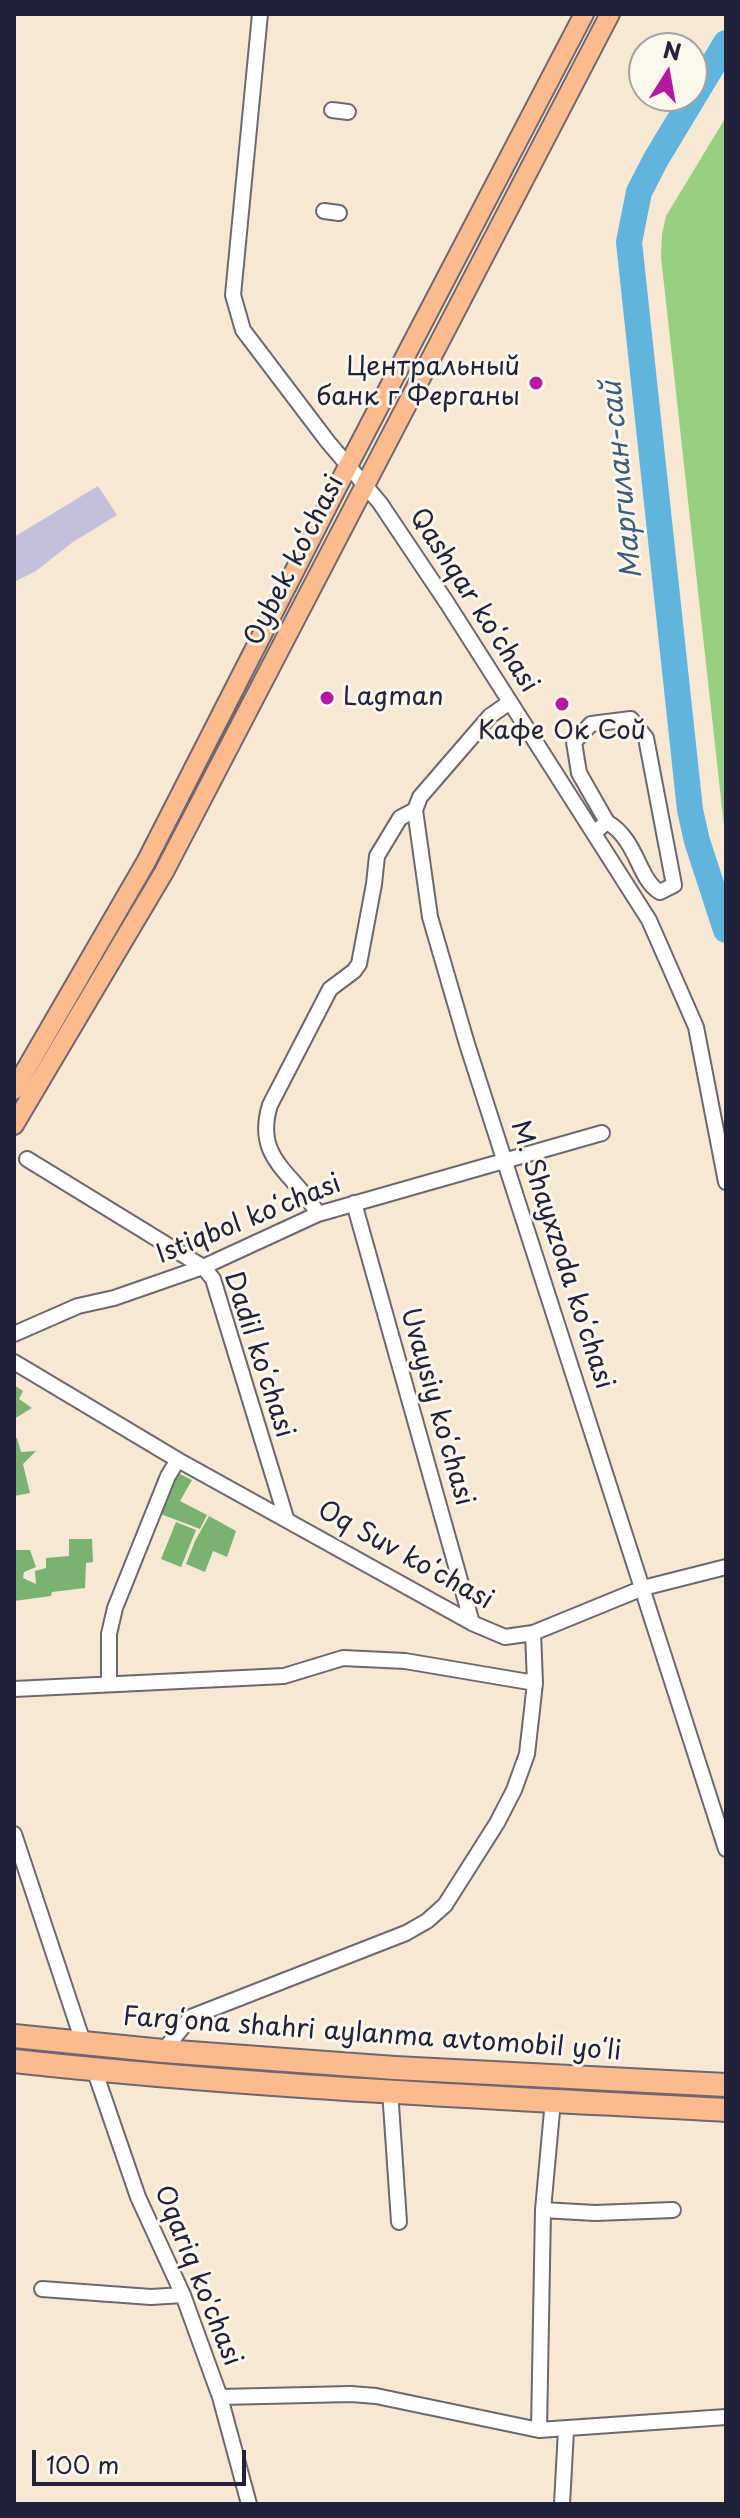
<!DOCTYPE html>
<meta charset="utf-8">
<style>
body{margin:0}
#map{position:relative;width:740px;height:2518px;overflow:hidden;background:#f7e8d3;font-family:"Playpen Sans",sans-serif}
canvas{display:block}
.frame{position:absolute;inset:0;border:16px solid #22223b;pointer-events:none}
.north{position:absolute;left:628px;top:32px;width:80px;height:80px;box-sizing:border-box;background:#fbf7ec;border:2px solid #a4a2a5;border-radius:50%;rotate:11deg;font-size:22px;font-weight:700;line-height:32px;text-align:center;color:#22223b}
.north::after{content:'';display:block;margin:auto;width:28px;height:36px;background:#b5179e;clip-path:polygon(50% 0,100% 100%,50% 72%,0 100%)}
.scale{position:absolute;left:32px;top:2450px;width:214px;height:36px;box-sizing:border-box;border:4px solid #22223b;border-top:0;padding-left:10px;font-size:24px;line-height:28px;white-space:nowrap;color:#22223b;-webkit-text-stroke:6px #fbf7ec;paint-order:stroke}
</style>
<div id="map">
<canvas width="740" height="2518"></canvas>
<div class="frame"></div>
<div class="north">N</div>
<div class="scale">100 m</div>
</div>
<script>
const c = document.querySelector('canvas').getContext('2d');
c.lineJoin = 'round';
function paint(path, color) { c.fillStyle = color; c.fill(path, 'evenodd'); }
function stroke(path, color, width, dash) { c.strokeStyle = color; c.lineWidth = width; c.lineCap = dash ? 'butt' : 'round'; c.setLineDash(dash || []); c.stroke(path); }
function label(font, color, halo, rows, align = 'center') {
  c.font = font + ' "Playpen Sans",sans-serif'; c.lineWidth = 6; c.setLineDash([]); c.textBaseline = 'middle'; c.strokeStyle = halo; c.fillStyle = color; for (const [text, x, y, turn = 0] of rows) {
    c.save(); c.translate(x, y); c.rotate((+turn || 0) * Math.PI / 180); c.textAlign = isNaN(turn) ? turn : align; if (halo) c.strokeText(text, 0, 0); c.fillText(text, 0, 0); c.restore();
  }
}
const industrial = new Path2D(`
 M98,486L117,515L73,542L36,571L14,582V537Z`);
const green = new Path2D(`
 M726,117V844L661,257L662,234L666,216Z`);
const forest = new Path2D(`
 M14,1385L23,1391L19,1399L32,1408L14,1419Z
 M17,1438L21,1452L36,1451L23,1464L30,1493L14,1496V1439Z
 M176,1472L192,1480L180,1501L207,1515L200,1529L158,1513Z
 M209,1516L236,1531L227,1557L213,1551L205,1572L186,1564L195,1541Z
 M176,1522L196,1530L181,1567L161,1559Z
 M69,1539H92L93,1562L86,1563L85,1588L52,1592L51,1596L14,1601V1550H30L36,1567L24,1572L23,1578L36,1584L35,1571L46,1568V1558L69,1556Z`);
const river = new Path2D(`
 M726,43L656,159L639,192L629,242L690,810L697,841L726,930`);
const minor = new Path2D(`
 M260,14L233,295L243,330L328,442L380,503L447,603L649,920L696,1027L726,1182
 M332,110L348,112
 M324,211L339,213
 M510,702L490,716L420,797L415,810L430,917L467,1044L726,1849
 M594,833L607,822L579,773L574,742L591,724L631,719L646,738L674,885L660,892C638,880 638,840 607,822
 M27,1159L203,1267L213,1279L286,1518
 M354,1203L472,1623
 M318,1214C295,1173 253,1160 270,1105L330,989L354,971L359,964L374,884L377,856L400,818L415,810
 M14,1334L78,1306L114,1298L203,1267L318,1214L602,1133
 M14,1362L178,1460L472,1623L505,1637L533,1633L535,1683L527,1754L514,1790L497,1823L445,1905L427,1921L406,1933L191,2017L163,2051
 M533,1633L643,1588L726,1567
 M109,1682V1634L115,1608L168,1476L178,1460
 M14,1689L284,1676L343,1658L405,1661L535,1683
 M14,1834L83,2042
 M94,2069L138,2197L183,2295L220,2397L249,2504
 M390,2090L399,2222
 M543,2210L595,2213L673,2210
 M42,2289L151,2297L183,2295
 M220,2397L351,2394L376,2396L539,2430L726,2417
 M539,2430L543,2210L553,2100
 M562,2504L566,2430`);
const major = new Path2D(`
 M14,1090L146,862L348,466L584,14
 M14,1125L164,872L610,14`);
const highway = new Path2D(`
 M14,2036L163,2051L395,2068L726,2085
 M14,2061C250,2087 489,2097 726,2110`);
const markers = [
 [536,383,8,"#b5179e"],
 [327,698,8,"#b5179e"],
 [562,704,8,"#b5179e"]
];
const poiNames = [
 ["Центральный",520,368],
 ["банк г Ферганы",520,398],
 ["Lagman",343,698,"left"],
 ["Кафе Ок Сой",562,732,"center"]
];
const streetNames = [
 ["Oybek ko‘chasi",295,561,-63],
 ["Qashqar koʻchasi",473,601,57],
 ["Istiqbol koʻchasi",249,1220,-22],
 ["M. Shayxzoda koʻchasi",561,1255,72],
 ["Dadil koʻchasi",258,1355,72],
 ["Uvaysiy koʻchasi",436,1407,74],
 ["Oq Suv koʻchasi",405,1556,29],
 ["Fargʻona shahri aylanma avtomobil yoʻli",372,2035,4],
 ["Oqariq ko'chasi",197,2276,68]
];
const waterNames = [
 ["Маргилан-сай",623,480,-96]
];
paint(industrial, '#c3c0db');
paint(green, '#98d083');
paint(forest, '#7ab271');
stroke(river, '#61b4dd', 26);
stroke(minor, '#6d6770', 18);
stroke(major, '#6d6770', 22);
stroke(highway, '#6d6770', 26);
stroke(minor, '#fff', 14);
stroke(major, '#fcba8e', 18);
stroke(highway, '#fcba8e', 22);
for (const [x, y, r, color] of markers) { const dot = new Path2D(); dot.arc(x, y, r, 0, 2 * Math.PI); c.fillStyle = color; c.fill(dot); stroke(dot, '#fbf7ec', 3); }
label('26px', '#22223b', '#fbf7ec', poiNames, 'right');
label('26px', '#22223b', '#fbf7ec', streetNames);
label('italic 28px', '#3b5c7c', '#fbf7ec', waterNames);
</script>
